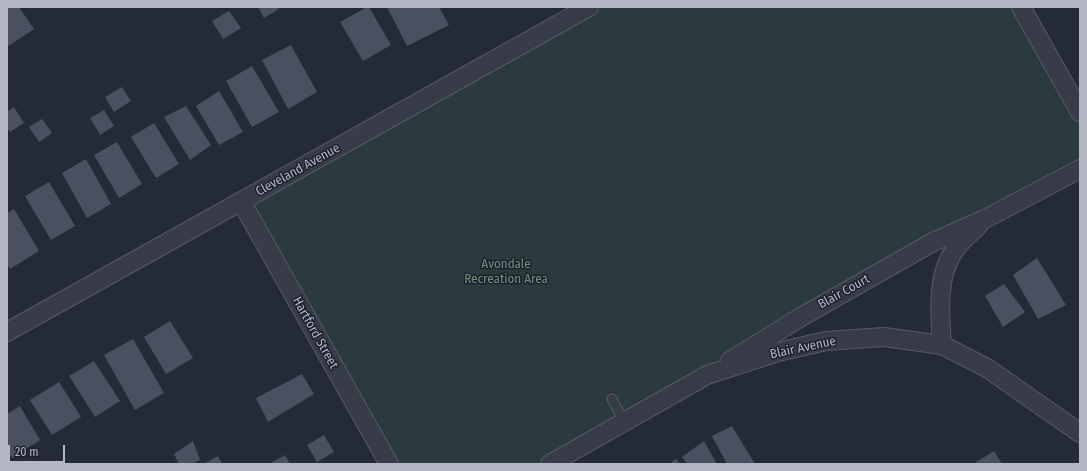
<!DOCTYPE html>
<style>
body{margin:0}
#map{position:relative;width:1087px;height:471px;overflow:hidden;background:#252a38;font-family:"Fira Sans Condensed",sans-serif}
canvas{display:block}
.frame{position:absolute;inset:0;border:8px solid #b3b7c4;pointer-events:none}
.scale{position:absolute;left:8px;top:445px;width:57px;height:18px;box-sizing:border-box;border:2px solid #b3b7c4;border-top:0;padding-left:5px;font-size:12px;line-height:14px;white-space:nowrap;color:#b3b7c4;-webkit-text-stroke:3px #1d212d;paint-order:stroke}
</style>
<div id="map">
<canvas width="1087" height="471"></canvas>
<div class="frame"></div>
<div class="scale">20 m</div>
</div>
<script>
const c = document.querySelector('canvas').getContext('2d');
c.lineJoin = 'round';
function paint(path, color) { c.fillStyle = color; c.fill(path, 'evenodd'); }
function stroke(path, color, width, dash) { c.strokeStyle = color; c.lineWidth = width; c.lineCap = dash ? 'butt' : 'round'; c.setLineDash(dash || []); c.stroke(path); }
function label(font, color, halo, rows, align = 'center') {
  c.font = font + ' "Fira Sans Condensed",sans-serif'; c.lineWidth = 3; c.setLineDash([]); c.textBaseline = 'middle'; c.strokeStyle = halo; c.fillStyle = color; for (const [text, x, y, turn = 0] of rows) {
    c.save(); c.translate(x, y); c.rotate((+turn || 0) * Math.PI / 180); c.textAlign = isNaN(turn) ? turn : align; if (halo) c.strokeText(text, 0, 0); c.fillText(text, 0, 0); c.restore();
  }
}
const green = new Path2D(`
 M589,7H1021L1080,112V169L550,464H389L241,201Z`);
const building = new Path2D(`
 M7,7H19L34,29L7,47Z
 M258,7H277L279,9L264,18Z
 M367,7H369L391,45L363,61L340,22Z
 M387,7H439L449,25L407,46Z
 M229,11L241,28L223,39L212,21Z
 M291,45L317,92L288,109L262,60Z
 M252,66L279,112L252,127L226,81Z
 M122,87L131,101L114,112L105,97Z
 M219,91L243,132L219,145L196,106Z
 M186,106L211,145L190,160L164,117Z
 M14,107L24,123L10,132L7,127V112Z
 M104,110L114,126L100,135L90,118Z
 M42,119L52,133L39,142L29,127Z
 M154,123L179,164L156,178L131,137Z
 M117,142L142,184L119,198L94,155Z
 M86,159L111,204L87,218L62,173Z
 M49,182L75,226L51,240L25,196Z
 M14,209L39,251L10,269L7,264V213Z
 M1037,258L1066,305L1038,319L1013,275Z
 M1004,284L1025,312L1003,327L985,296Z
 M170,321L193,358L166,374L144,337Z
 M133,339L164,393L135,410L104,355Z
 M94,361L120,401L95,417L69,376Z
 M302,374L314,394L268,422L256,398Z
 M59,382L81,417L52,435L30,400Z
 M20,406L40,440L12,458L7,450V414Z
 M732,426L755,464H727L712,436Z
 M324,435L334,452L317,462L307,445Z
 M193,441L200,460L192,464H179L174,454Z
 M704,441L717,464H687L682,457Z
 M994,451L1002,464H973Z
 M285,455L290,464H269Z
 M218,456L222,464H203Z
 M676,459L680,464H669Z`);
const service = new Path2D(`
 M612,399L624,422`);
const minor = new Path2D(`
 M1021,7L1080,112
 M241,201L389,464
 M7,332L589,7
 M942,345C940,315 936,277 954,251C960,242 970,234 978,226
 M730,361L801,317L933,242L985,219L1080,169
 M550,464L707,375L778,352L826,341L884,337L942,345L987,368L1080,433`);
const streetNames = [
 ["Cleveland Avenue",298,170,-29],
 ["Blair Court",844,292,-29],
 ["Hartford Street",315,333,61],
 ["Blair Avenue",803,348,-12]
];
const parkNames = [
 ["Avondale",506,264],
 ["Recreation Area",506,279]
];
paint(green, '#2b3a3d');
paint(building, '#4b5060');
stroke(service, '#565a66', 11);
stroke(minor, '#565a66', 20);
stroke(service, '#383c48', 9);
stroke(minor, '#383c48', 18);
label('13px', '#b3b7c4', '#1d212d', streetNames);
label('13px', '#6d927c', '#1d212d', parkNames);
</script>
